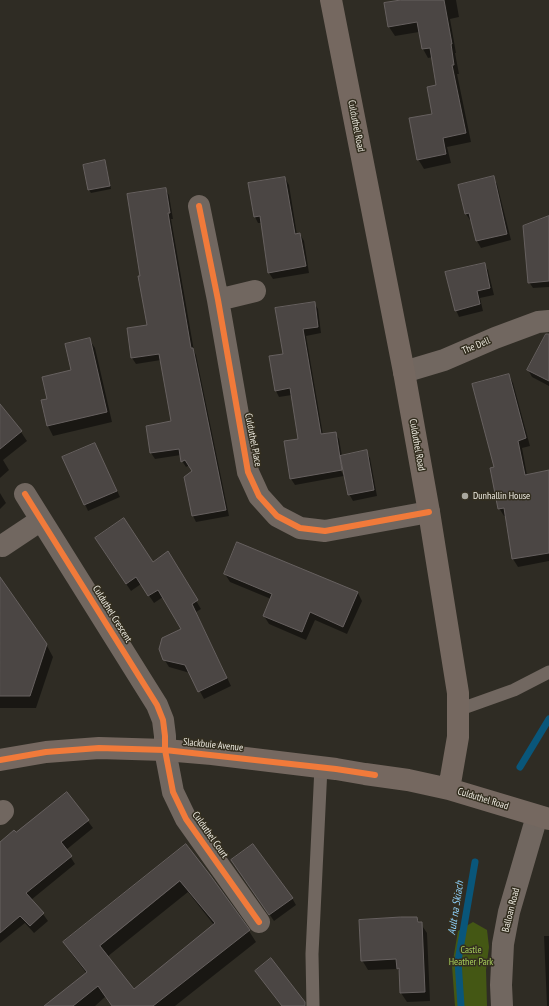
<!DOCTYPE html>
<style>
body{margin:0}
canvas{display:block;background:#2f2c24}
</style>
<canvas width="549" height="1006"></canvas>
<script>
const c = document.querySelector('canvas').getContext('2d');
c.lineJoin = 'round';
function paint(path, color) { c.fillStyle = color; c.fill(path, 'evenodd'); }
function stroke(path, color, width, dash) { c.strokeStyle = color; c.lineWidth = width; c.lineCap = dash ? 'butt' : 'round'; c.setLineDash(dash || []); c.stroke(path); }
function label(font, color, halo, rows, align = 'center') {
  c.font = font + ' "PT Sans Narrow",sans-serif'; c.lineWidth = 3; c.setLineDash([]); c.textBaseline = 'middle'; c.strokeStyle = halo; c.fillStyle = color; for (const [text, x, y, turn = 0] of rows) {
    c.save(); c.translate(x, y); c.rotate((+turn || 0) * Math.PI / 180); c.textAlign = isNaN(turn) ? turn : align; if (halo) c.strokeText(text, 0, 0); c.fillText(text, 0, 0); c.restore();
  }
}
const green = new Path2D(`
 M473,922L487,930L489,947L486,970L487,1006H455L452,966L458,931Z`);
const shadow = new Path2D(`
 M406,0H456L459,17L450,19L456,53H455L459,74H457L471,142L447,147L451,163L424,169L418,159L433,114L438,86L433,57L428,58L423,49L419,32L395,36L389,27L385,4Z
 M104,161L106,164L111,189L91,193L89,190L84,165Z
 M285,178L289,185L297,235L300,234L304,241L309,273L273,279L269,273L262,223H258L255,217Z
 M493,178L497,184L511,240L481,248L477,241L472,220H470L466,214Z
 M165,189L169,195L173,219H171L194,351L196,355L229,516L196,522L193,516V472L190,465L186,467L182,461L181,455L155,459L151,453L147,427L173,422L161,360L136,364L132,358L128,329L148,326L141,277Z
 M549,217V287L533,288L529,282Z
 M484,264L488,270L494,295L480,298L483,311L459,317L456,310Z
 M314,303L318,309L321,333L306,336L323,435L335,433L339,439L342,456L367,452L370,458L377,496L353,501L349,494L345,473L340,465L338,466L344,476L295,485L291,479L299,440L292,395L279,397L276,391L284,354Z
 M89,339L95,348L112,422L53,436L48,426L42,401L48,399L72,371Z
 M549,349V386L532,377L528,370Z
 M509,375L513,383L530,446L522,448L527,475L549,471V561L518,567L513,559L506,516H504L499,508L495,468Z
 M0,415L21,432L27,441L3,460L9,470L0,478Z
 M95,444L120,497L88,511L64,458Z
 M0,493L6,503L0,509Z
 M238,543L358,593L362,601L347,634L315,620L306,640L269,624L264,616L271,599L230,582L225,574Z
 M100,546L153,563L168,553L201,609L196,612L231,686L204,699L190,673L169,667L164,659L183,630L163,597L154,603L141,584L131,591Z
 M0,579L46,644L53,657L36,708H0Z
 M67,793L93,828L66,850L75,864L31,900L43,914L48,921L34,933L25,923L0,943V843L16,833Z
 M186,846L249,931L256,942L175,1006H112L105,997L95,1006H45L87,974L71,953L64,942ZM188,892L214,925L134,990L107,957Z
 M232,860L292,898L296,905L274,921Z
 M417,918L427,933L430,1001L407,1002L401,993L400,973L398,969L368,970L362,960Z
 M544,936H549V1006H547Z
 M256,971L304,1002L306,1006H282Z`);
const stream = new Path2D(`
 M520,767L549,719
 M461,1006L458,961L475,862`);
const building = new Path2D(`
 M401,0H444L452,44H451L454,65H452L466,133L443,138L446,154L417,160L409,118L432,114L427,87L436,85L430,48L422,49L417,22L388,27L384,3Z
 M105,160L110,186L88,190L83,165Z
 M494,176L507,234L476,241L469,213L465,214L458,185Z
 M285,177L295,234L300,233L306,266L268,273L260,216L254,217L248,183Z
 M166,188L170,213H168L191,348H193L226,510L192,516L184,477L192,471L185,460L181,462L179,449L150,453L146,426L171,421L159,354L131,358L127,328L147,325L138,276H140L127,194Z
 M549,216V281L528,283L523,226Z
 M485,263L490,288L477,291L480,304L455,311L445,272Z
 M315,302L318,327L303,329L321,434L336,432L342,470L290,479L284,441L298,439L290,388L275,391L269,356L283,354L275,308Z
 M546,334H549V381L527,370Z
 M90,338L107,412L47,426L41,400L47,399L42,377L71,370L65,344Z
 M509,374L526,438L518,441L525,475L549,470V553L512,559L504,508L498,509L490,468L494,467L472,384Z
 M0,404L22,431L0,449Z
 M95,443L117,491L84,505L62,457Z
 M367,450L374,490L348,495L340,456Z
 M124,518L153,562L168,551L198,600L192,604L227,678L198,692L185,665L163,660L159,649L162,638L181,629L158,590L148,596L136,577L126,584L95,538Z
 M237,542L358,592L343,627L310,612L302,632L263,616L272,594L224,574Z
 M0,577L47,644L30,696H0Z
 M67,792L89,820L61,842L72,856L26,893L44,913L30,926L20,916L0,933V842L14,830L16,832Z
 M186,844L210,875L250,930L153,1006H112L98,986L73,1006H44L87,972L63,942ZM180,881L215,923L134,989L100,946Z
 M253,844L293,898L269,915L231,860Z
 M401,917H417L418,922H422L425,992L400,993L399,968L397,969L396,959L361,961L359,920Z
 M271,958L305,1002V1006H282L255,971Z`);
const lane = new Path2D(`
 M458,710L514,690L549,672
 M313,1006L312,954L321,767`);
const street = new Path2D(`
 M199,206L218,300L248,472L259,496L277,516L300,528L325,531L429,512
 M218,300L255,291
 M404,372L444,360L495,338L538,322L549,321
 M25,494L157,705L163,720L165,736V750L173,792L186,819L259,922
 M2,546L41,520
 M0,814L3,811
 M502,1006L501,985L503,944L509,912L537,816`);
const secondary = new Path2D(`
 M331,0L404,372L429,512L458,693V737L449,789
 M0,760L46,752L99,748L165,750L212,754L336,769L365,774L408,780L449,789L549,819`);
const cycleway = new Path2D(`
 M199,206L218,300L248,472L259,496L277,516L300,528L325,531L429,512
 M25,494L157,705L163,720L165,736V750L173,792L186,819L259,922
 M0,760L46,752L99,748L165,750L336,769L375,775`);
const markers = [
 [465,496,4,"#aaa89e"]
];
const streetNames = [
 ["Culduthel Road",356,126,79],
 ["The Dell",476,346,-23],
 ["Culduthel Place",253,440,79],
 ["Culduthel Road",417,445,80],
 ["Culduthel Crescent",112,614,58],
 ["Slackbuie Avenue",213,745,6],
 ["Culduthel Road",483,799,17],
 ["Culduthel Court",210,835,55],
 ["Balloan Road",511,910,-76]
];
const poiNames = [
 ["Dunhallin House",473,496]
];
const parkNames = [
 ["Castle",471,950],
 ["Heather Park",471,962]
];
const waterNames = [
 ["Ault na Skiach",456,908,-81]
];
paint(green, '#445714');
paint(shadow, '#0007');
stroke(stream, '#09567a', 7);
paint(building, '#4b4644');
stroke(building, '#66605f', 1);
stroke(lane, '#716760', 13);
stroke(street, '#716760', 22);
stroke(secondary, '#756860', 22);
stroke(cycleway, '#f17a3a', 6);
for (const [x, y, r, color] of markers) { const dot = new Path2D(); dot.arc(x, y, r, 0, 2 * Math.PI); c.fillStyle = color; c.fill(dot); stroke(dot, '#332e1f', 1.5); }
label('10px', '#edeae0', '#332e1f', streetNames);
label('10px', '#edeae0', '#332e1f', poiNames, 'left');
label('10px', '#a7ce5b', '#332e1f', parkNames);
label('italic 11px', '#8ccef9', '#332e1f', waterNames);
</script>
